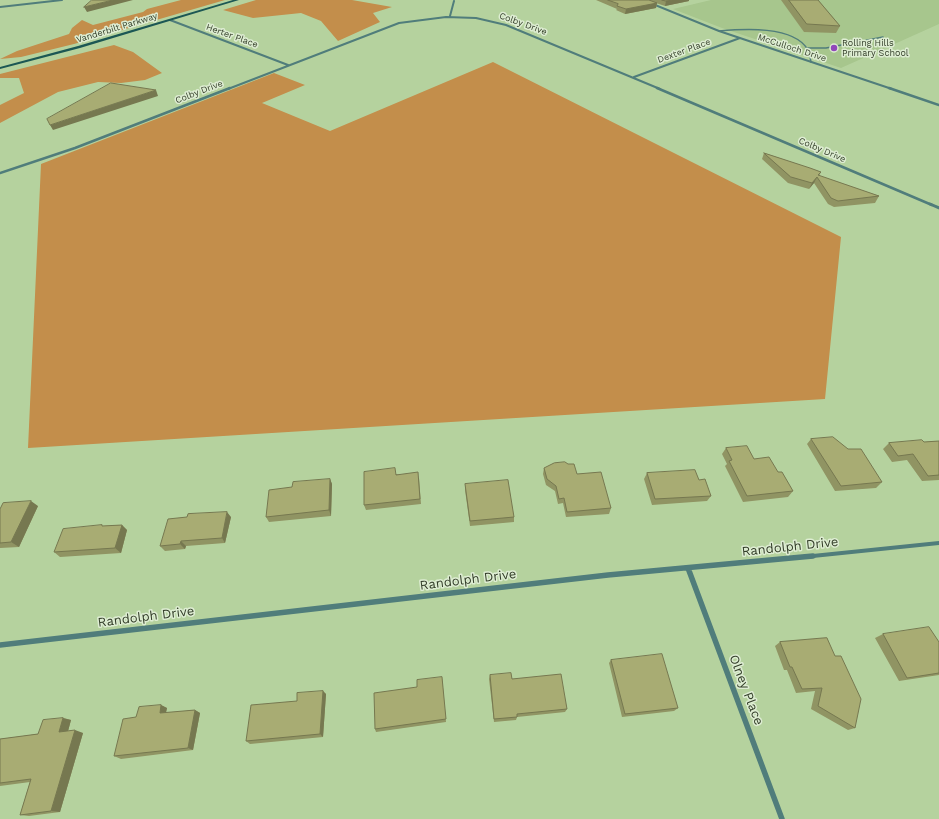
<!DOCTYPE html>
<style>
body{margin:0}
canvas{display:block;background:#b5d29e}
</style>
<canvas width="939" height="819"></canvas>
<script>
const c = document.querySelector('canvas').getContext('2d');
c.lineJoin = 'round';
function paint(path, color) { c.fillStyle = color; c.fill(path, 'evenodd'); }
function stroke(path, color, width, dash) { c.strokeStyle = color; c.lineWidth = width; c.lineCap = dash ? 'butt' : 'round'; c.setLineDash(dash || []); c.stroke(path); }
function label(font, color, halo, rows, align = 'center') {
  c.font = font + ' "Work Sans",sans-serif'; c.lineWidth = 3; c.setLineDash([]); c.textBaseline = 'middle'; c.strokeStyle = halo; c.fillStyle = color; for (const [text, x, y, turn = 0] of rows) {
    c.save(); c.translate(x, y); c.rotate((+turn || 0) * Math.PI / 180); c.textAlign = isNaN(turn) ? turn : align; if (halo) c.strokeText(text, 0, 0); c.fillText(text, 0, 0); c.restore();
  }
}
const built = new Path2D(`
 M711,0H939V24L841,68L722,28L673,9Z`);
const green = new Path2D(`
 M181,0H225L74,44L21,57L0,59L17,51L69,34L72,28L82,20L93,25L143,12L147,9Z
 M256,0H352L392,7L373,13L380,22L338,41L321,21L301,13L253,18L223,10Z
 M114,45L133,52L162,73L145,80L121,83L98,82L58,92L0,123V105L24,93L19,78H0V74Z
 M493,62L841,237L825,399L28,448L41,164L274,73L305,85L262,103L330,131Z`);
const service = new Path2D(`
 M719,31C742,29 794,25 808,50C810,53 810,58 811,62
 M808,48H826L883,37`);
const minorFar4 = new Path2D(`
 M643,0L719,31L892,89
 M0,7L62,0
 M450,16L454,1
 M170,20L288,65
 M634,77L740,38
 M228,89L399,23L446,17L476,18L506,25L660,89`);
const minorFar3 = new Path2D(`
 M657,88L932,205
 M889,88L939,105
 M0,173L75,148L230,88`);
const minorFar2 = new Path2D(`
 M930,204L939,208`);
const minorFar1 = new Path2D(`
 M803,557L939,543`);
const minor = new Path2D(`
 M688,568L782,819
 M0,645L608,575L813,556`);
const secondary = new Path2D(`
 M233,0H239L80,48L0,69V67L78,46Z`);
const wall = new Path2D(`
 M596,0H689V1L665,6L656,3H657L656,8L625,14L616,10L617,9Z
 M781,0H818L840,26L836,33L804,32Z
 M764,153L821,172L819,176L879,196L875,203L834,207L828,204L814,183L809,189L788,183L762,159Z
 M811,439L882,482L876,488L835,491L807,444Z
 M939,441V480L922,481L907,460L892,462L883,449L889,443L924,442Z
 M726,448L754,459L778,472L793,491L788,497L743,502L725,466L727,464L722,454Z
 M544,468L577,474L611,508L609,514L566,517L563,503L558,504L555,491L546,485L543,474Z
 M647,473L699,480L711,496L707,501L652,505L644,479Z
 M396,474L419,478L421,504L366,510L364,505Z
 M330,479L332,484L331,516L269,522L266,517L292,487Z
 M465,484L514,517V522L470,526L465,490Z
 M38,506L19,547L0,548V509Z
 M231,517L225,543L186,546L185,549L165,551L160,546Z
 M122,525L127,530L121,553L60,557L54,552L104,526Z
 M883,634L939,642V675L899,681L875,638Z
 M827,638L855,728L848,730L811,709L815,691L796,693L787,670H784L775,646L780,642Z
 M611,660L678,708L674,711L622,717L609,663Z
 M490,675L512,679L567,709L565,712L517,717L516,720L494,722L489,679Z
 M442,677L446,722L376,732L375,729L417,687Z
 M323,691L326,694L323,737L250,744L246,741L297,701Z
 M161,705L167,708L166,713L195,710L200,713L193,750L121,759L114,756Z
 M63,718L71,720L68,731L83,733L60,812L29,816L20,815L30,782L0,786V739L38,734Z`);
const shadedWall = new Path2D(`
 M113,0H133L87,12L84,7Z
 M673,0H689V1L665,6L666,1Z
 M657,3L656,8L625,14L626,9Z
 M156,90L158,96L53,130L50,125Z
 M817,177L814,183L809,189L812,183Z
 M330,479L332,484L331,516L329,510Z
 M31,501L38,506L19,547L11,542Z
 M227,512L231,517L225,543L222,538Z
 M122,525L127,530L121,553L115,548Z
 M181,541L186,546L185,549L180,544Z
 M323,691L326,694L323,737L320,734Z
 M161,705L167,708L165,716L160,713Z
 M195,710L200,713L193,750L188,748Z
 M63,718L71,720L67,735L59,732Z
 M75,730L83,733L60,812L51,811Z`);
const building = new Path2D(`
 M92,0H113L84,7Z
 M608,0H649L657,3L626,9L617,6L618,4Z
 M662,0H673L666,1Z
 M789,0H818L840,26L807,24Z
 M111,83L156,90L50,125L47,119Z
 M764,153L810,168L821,172L818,175L879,196L838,201L831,198L817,177L812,183L791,177Z
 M833,437L848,449H861L882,482L841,486L811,439Z
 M922,440L924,442L939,441V475L928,476L913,454L898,456L889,443Z
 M747,446L754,459L769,457L778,472H782L793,491L747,496L729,461L732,460L726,448Z
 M565,462L568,464H574L577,474L601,472L611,508L567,512L564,498L559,499L556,486L547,479L544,468L554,463Z
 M395,468L396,475L418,472L420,499L364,505V472Z
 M695,470L699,480L705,479L711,496L655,499L647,473Z
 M330,479L329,510L266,517L269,490L292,487L293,482Z
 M508,480L514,517L470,521L465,484Z
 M31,501L11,542L0,543V509L3,503Z
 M227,512L222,538L181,541L180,544L160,546L168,519L187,517L188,514Z
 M102,525V526L122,525L115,548L54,552L63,529Z
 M929,627L939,642V673L907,678L883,634Z
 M827,638L835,656H841L861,699L855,728L818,706L822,688L802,689L792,667H790L780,642Z
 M662,654L678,708L625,714L611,660Z
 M511,673L512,679L561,674L567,709L517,714V717L494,719L490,675Z
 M442,677L446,719L375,729L374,693L417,687V680Z
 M323,691L320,734L246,741L251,705L297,701V693Z
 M161,705L160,713L195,710L188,748L114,756L123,719L136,717L139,707Z
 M63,718L59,732L75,730L51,811L20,815L31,779L0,783V739L38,734L43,720Z`);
const markers = [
 [834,48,4,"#9148ba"]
];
const farStreetnames = [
 ["Colby Drive",523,24,20],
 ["Vanderbilt Parkway",117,28,-17],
 ["Herter Place",232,36,20],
 ["McCulloch Drive",792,48,18],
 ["Dexter Place",684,51,-20],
 ["Colby Drive",199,92,-21],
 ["Colby Drive",822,150,23]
];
const farPoinames = [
 ["Rolling Hills",842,43],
 ["Primary School",842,53]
];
const nearStreetnames = [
 ["Randolph Drive",790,547,-6],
 ["Randolph Drive",468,580,-7],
 ["Randolph Drive",146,617,-7],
 ["Olney Place",746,690,69]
];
paint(built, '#a7c68d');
paint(green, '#c38e4b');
stroke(service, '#507d7b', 1.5);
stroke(minorFar4, '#507d7b', 2);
stroke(minorFar3, '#507d7b', 2.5);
stroke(minorFar2, '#507d7b', 3);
stroke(minorFar1, '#507d7b', 4);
stroke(minor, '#507d7b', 5.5);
paint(secondary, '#1c5754');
paint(wall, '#909463');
paint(shadedWall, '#767850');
paint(building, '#a8ac73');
stroke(building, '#767850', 1);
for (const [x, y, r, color] of markers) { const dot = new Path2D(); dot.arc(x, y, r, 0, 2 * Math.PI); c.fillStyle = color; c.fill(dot); stroke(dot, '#deedd3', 1.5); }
label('9px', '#333e29', '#deedd3', farStreetnames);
label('9px', '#333e29', '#deedd3', farPoinames, 'left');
label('13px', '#333e29', '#deedd3', nearStreetnames);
</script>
